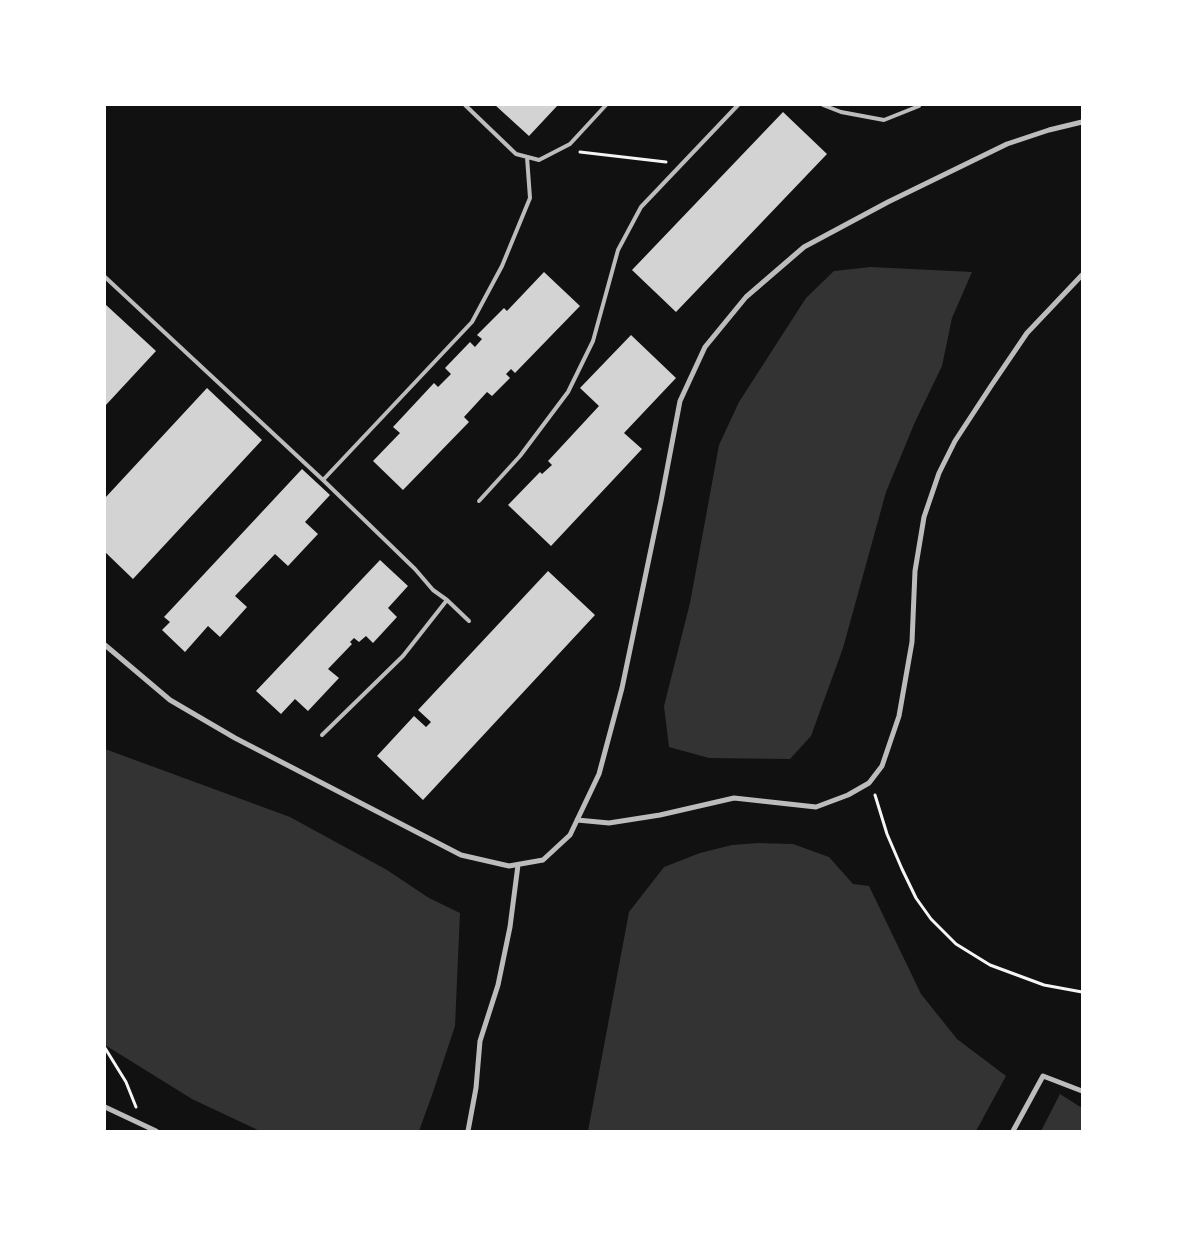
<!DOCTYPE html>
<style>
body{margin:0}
#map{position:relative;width:1187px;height:1236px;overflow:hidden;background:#111;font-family:"Titillium Web",sans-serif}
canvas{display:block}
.frame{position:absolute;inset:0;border:106px solid #fff;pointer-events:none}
</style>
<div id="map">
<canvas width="1187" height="1236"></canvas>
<div class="frame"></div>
</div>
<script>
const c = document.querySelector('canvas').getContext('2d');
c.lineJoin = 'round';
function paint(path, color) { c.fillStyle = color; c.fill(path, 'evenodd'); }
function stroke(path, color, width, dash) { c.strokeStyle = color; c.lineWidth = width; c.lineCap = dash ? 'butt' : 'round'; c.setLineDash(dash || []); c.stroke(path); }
const water = new Path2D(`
 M871,267L972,272L952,318L942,366L915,422L886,492L843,648L811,736L790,759L709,758L669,747L664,706L690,603L719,445L739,402L806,298L834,271Z
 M105,749L290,817L387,870L429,898L460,913L455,1026L432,1095L419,1131H260L192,1099L105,1045Z
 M758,843L793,844L829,857L853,884L869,886L921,994L957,1039L1006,1076L976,1131H588L629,912L664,867L700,853L732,845Z
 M1060,1094L1082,1108V1131H1041Z`);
const building = new Path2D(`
 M495,105H558L529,136Z
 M783,112L827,154L676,312L632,270Z
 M544,272L580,306L515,373L511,369L506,374L510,378L492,396L487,392L464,417L469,422L403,490L373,461L400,433L393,427L434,383L438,387L451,374L445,368L470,342L475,347L482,339L477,335L504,308L507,311Z
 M105,304L156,351L105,406Z
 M631,335L676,378L624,433L642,449L551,546L508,505L540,472L542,474L552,465L548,461L599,406L580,388Z
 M207,388L262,440L133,579L105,552V498Z
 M302,469L330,495L305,522L318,534L288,566L275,554L235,596L247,607L220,637L208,626L185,652L162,630L170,622L164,617Z
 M380,560L408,586L388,608L397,617L373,643L366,636L359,642L354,638L350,642L352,644L328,669L339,678L308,711L295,699L281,714L256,691Z
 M548,571L595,615L423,800L377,756L414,716L426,727L431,722L418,710Z`);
const path = new Path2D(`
 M580,152L666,162
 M875,795L887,834L902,869L916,898L931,919L956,944L990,965L1044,985L1082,992
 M105,1048L126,1082L136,1107`);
const service = new Path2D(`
 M465,105L516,154L539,160L570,144L606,105
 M823,105L841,112L884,120L919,106V105
 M105,277L323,480L415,569L433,590L447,600L469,621
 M323,480L472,322L502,266L530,198L527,157
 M479,501L520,456L568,392L593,341L618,250L641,207L738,105
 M322,735L403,656L447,600`);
const minor = new Path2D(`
 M105,645L170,700L235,738L461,855L509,866L543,860L570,835L599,774L622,688L661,501L680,401L705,347L746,297L804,247L888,202L1007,144L1049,130L1082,122
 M577,820L609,823L660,815L734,798L816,807L848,795L869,783L882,766L899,716L912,642L915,571L924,517L939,473L955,441L991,386L1027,333L1082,275
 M105,1107L156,1131
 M468,1131L476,1088L480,1041L498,985L510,927L518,865
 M1013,1131L1043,1076L1082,1091`);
paint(water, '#333');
paint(building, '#d3d3d3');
stroke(path, '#f5f5f5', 3);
stroke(service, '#bcbcbc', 4);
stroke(minor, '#bcbcbc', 5);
</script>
